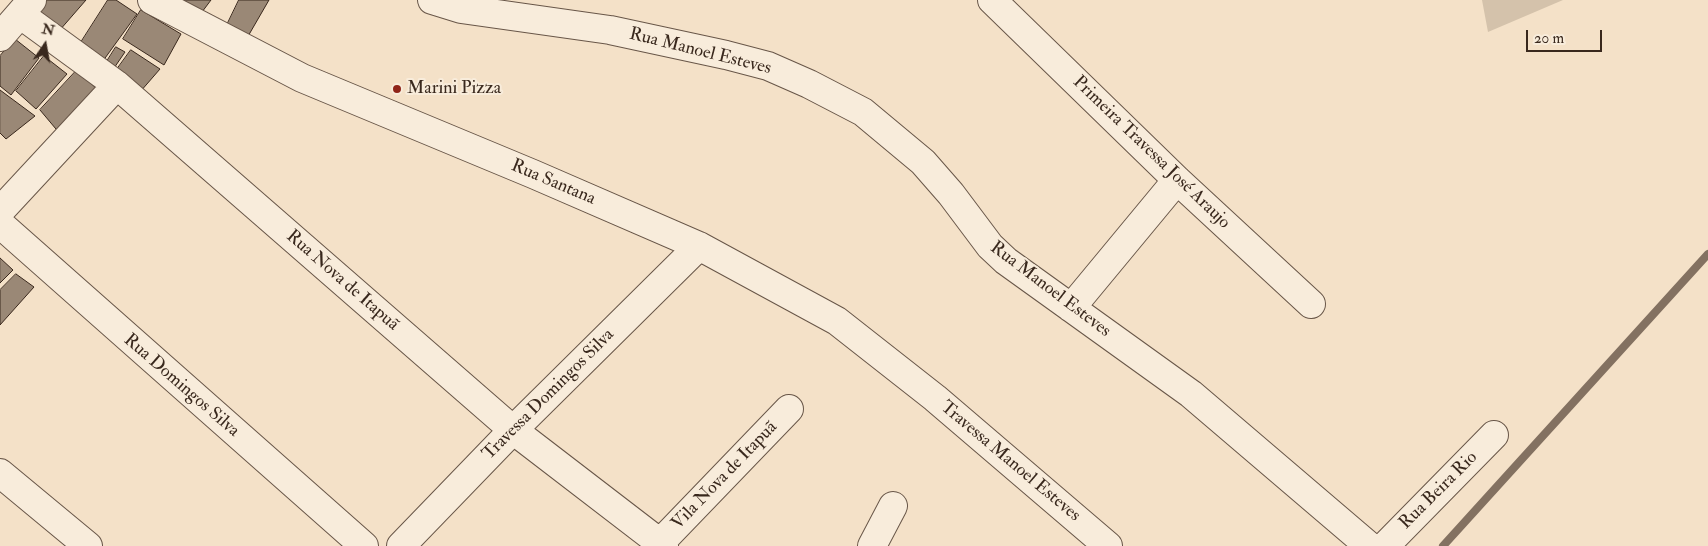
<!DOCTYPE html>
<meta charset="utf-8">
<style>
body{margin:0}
#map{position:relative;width:1708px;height:546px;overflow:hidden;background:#f4e1c8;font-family:"IM FELL Double Pica",serif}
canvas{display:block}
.north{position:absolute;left:20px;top:20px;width:50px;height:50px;-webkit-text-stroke:4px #f8ecdb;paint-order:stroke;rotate:12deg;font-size:14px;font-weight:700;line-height:20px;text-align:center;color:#39281d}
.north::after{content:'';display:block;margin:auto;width:18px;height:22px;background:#39281d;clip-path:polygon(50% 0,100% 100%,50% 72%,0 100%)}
.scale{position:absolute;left:1526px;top:30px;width:76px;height:22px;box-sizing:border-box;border:2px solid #39281d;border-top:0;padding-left:6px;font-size:15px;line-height:18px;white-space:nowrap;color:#39281d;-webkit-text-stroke:4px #f8ecdb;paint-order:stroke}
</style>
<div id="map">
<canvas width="1708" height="546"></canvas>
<div class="north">N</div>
<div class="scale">20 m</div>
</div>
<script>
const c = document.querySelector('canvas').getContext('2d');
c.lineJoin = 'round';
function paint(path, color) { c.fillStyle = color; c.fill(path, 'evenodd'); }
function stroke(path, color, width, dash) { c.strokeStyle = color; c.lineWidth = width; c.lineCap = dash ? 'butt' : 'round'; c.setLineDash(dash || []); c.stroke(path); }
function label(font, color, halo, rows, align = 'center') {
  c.font = font + ' "IM FELL Double Pica",serif'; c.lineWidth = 4; c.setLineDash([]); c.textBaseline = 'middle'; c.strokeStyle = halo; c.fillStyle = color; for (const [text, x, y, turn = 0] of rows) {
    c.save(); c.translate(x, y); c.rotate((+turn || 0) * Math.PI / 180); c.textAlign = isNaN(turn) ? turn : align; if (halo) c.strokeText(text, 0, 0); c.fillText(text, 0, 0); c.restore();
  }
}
const green = new Path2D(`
 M1482,0H1563L1488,32Z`);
const stream = new Path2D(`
 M1443,546L1708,254`);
const building = new Path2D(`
 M44,0H86L59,31L35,13Z
 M108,0H116L137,14L100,65L78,47Z
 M170,0H211L199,16Z
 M239,0H269L247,38L226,27Z
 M141,10L181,34L164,65L123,39Z
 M15,39L39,58L11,95L0,86V56Z
 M116,47L125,52L112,71L104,66Z
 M131,50L160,69L140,92L115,72Z
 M44,56L67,74L36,109L16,91Z
 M77,70L100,92L61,135L40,110Z
 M0,90L35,116L6,139L0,133Z
 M0,258L13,270L0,283Z
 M16,274L34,287L0,325V290Z`);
const minor = new Path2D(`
 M152,0L302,78L533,174L699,246L837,321L935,398L1108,546
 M432,0L461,9L610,30L726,55L768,66L809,84L863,112L923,162L951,194L990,246L1006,261L1191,394L1369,546
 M992,0L1177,180L1311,304
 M21,15L117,85L513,430L664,546
 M0,37L32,0
 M0,211L117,85
 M0,224L364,546
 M1071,308L1177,180
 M0,473L88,546
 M660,543L789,409
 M401,546L513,430L699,246
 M872,546L893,506
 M1385,546L1494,435`);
const markers = [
 [397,89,5,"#8f2418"]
];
const streetNames = [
 ["Rua Manoel Esteves",700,52,14],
 ["Primeira Travessa José Araujo",1151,153,44],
 ["Rua Santana",553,183,23],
 ["Rua Nova de Itapuã",342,281,41],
 ["Rua Manoel Esteves",1050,290,37],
 ["Rua Domingos Silva",181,386,41],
 ["Travessa Domingos Silva",549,395,-45],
 ["Travessa Manoel Esteves",1010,462,40],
 ["Vila Nova de Itapuã",725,476,-46],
 ["Rua Beira Rio",1439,491,-45]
];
const poiNames = [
 ["Marini Pizza",407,89]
];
paint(green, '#d4c2ab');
stroke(stream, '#837161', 8);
paint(building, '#9a8876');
stroke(building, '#39281d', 1);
stroke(minor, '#685648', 30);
stroke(minor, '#f8ecdb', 28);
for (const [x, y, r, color] of markers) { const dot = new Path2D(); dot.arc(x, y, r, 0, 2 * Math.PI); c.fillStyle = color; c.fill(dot); stroke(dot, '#f8ecdb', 2); }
label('18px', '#39281d', '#f8ecdb', streetNames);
label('18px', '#39281d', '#f8ecdb', poiNames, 'left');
</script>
